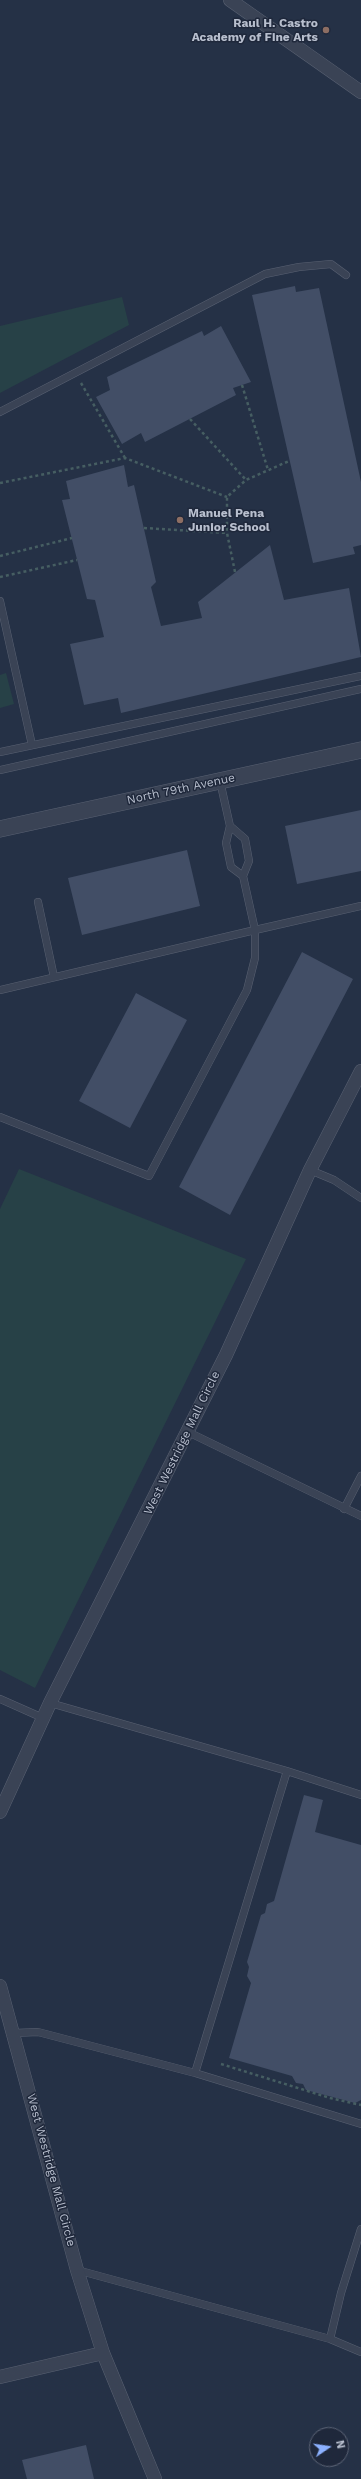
<!DOCTYPE html>
<style>
body{margin:0}
#map{position:relative;width:361px;height:2479px;overflow:hidden;background:#253146;font-family:"Work Sans",sans-serif}
canvas{display:block}
.north{position:absolute;left:309px;top:2427px;width:40px;height:40px;box-sizing:border-box;background:#1f283b;border:1px solid #5c6476;border-radius:50%;rotate:77deg;font-size:11px;font-weight:700;line-height:16px;text-align:center;color:#b8bfce}
.north::after{content:'';display:block;margin:auto;width:14px;height:18px;background:#8cb1ff;clip-path:polygon(50% 0,100% 100%,50% 72%,0 100%)}
</style>
<div id="map">
<canvas width="361" height="2479"></canvas>
<div class="north">N</div>
</div>
<script>
const c = document.querySelector('canvas').getContext('2d');
c.lineJoin = 'round';
function paint(path, color) { c.fillStyle = color; c.fill(path, 'evenodd'); }
function stroke(path, color, width, dash) { c.strokeStyle = color; c.lineWidth = width; c.lineCap = dash ? 'butt' : 'round'; c.setLineDash(dash || []); c.stroke(path); }
function label(font, color, halo, rows, align = 'center') {
  c.font = font + ' "Work Sans",sans-serif'; c.lineWidth = 3; c.setLineDash([]); c.textBaseline = 'middle'; c.strokeStyle = halo; c.fillStyle = color; for (const [text, x, y, turn = 0] of rows) {
    c.save(); c.translate(x, y); c.rotate((+turn || 0) * Math.PI / 180); c.textAlign = isNaN(turn) ? turn : align; if (halo) c.strokeText(text, 0, 0); c.fillText(text, 0, 0); c.restore();
  }
}
const green = new Path2D(`
 M122,297L129,325L0,393V326Z
 M6,673L14,704L0,708V675Z
 M19,1169L246,1259L35,1688L0,1670V1209Z`);
const building = new Path2D(`
 M295,286L296,292L319,288L361,482V545L353,547L355,554L313,563L252,295Z
 M221,326L251,382L233,388L236,395L145,442L141,433L122,444L96,397L110,390L107,377L202,331L204,336Z
 M124,465L128,487L134,485L156,582L151,587L161,626L202,618L198,602L270,545L284,600L349,588L361,657L121,713L118,698L84,705L70,644L104,637L95,600L87,599L62,500L70,499L66,481Z
 M361,810V871L297,884L285,826Z
 M187,850L200,906L82,935L68,878Z
 M302,952L353,979L230,1215L179,1187Z
 M136,993L187,1020L130,1128L79,1101Z
 M304,1795L323,1800L315,1832L361,1845V2100L355,2103L306,2090L303,2084L296,2083L292,2076L229,2058L251,1983L247,1976L249,1967L247,1962L261,1915L265,1913L267,1904L274,1901Z
 M86,2445L94,2479H27L22,2460Z`);
const path = new Path2D(`
 M81,383L125,458
 M242,385L268,470
 M190,419L246,480
 M0,483L125,458L227,497
 M144,528L227,533
 M0,556L72,538
 M235,572L227,533V497L246,480L289,461
 M0,577L77,560
 M221,2064L330,2098L361,2105`);
const service = new Path2D(`
 M0,412L265,274L299,267L331,264L346,275
 M0,601L32,745
 M0,752L361,676
 M0,770L361,689
 M220,781L230,826L226,843L231,867L243,876
 M230,826L245,839L249,861L243,876L255,930L361,906
 M38,902L54,977
 M0,990L255,930V958L247,990L149,1176L0,1117
 M310,1170L334,1180L361,1198
 M188,1432L361,1516
 M344,1509L361,1476
 M0,1699L43,1718
 M50,1703L287,1771L361,1795
 M14,2033L38,2032L195,2073L361,2124
 M195,2073L287,1771
 M77,2270L330,2339L341,2293L361,2229
 M330,2339L361,2352`);
const minor = new Path2D(`
 M230,0L361,92
 M0,1812L50,1703L226,1355L310,1170L361,1071
 M0,1986L77,2270L103,2353L155,2479
 M0,2377L103,2353`);
const tertiary = new Path2D(`
 M0,829L361,750`);
const markers = [
 [326,30,4,"#8d6e63"],
 [180,520,4,"#8d6e63"]
];
const poiNames = [
 ["Raul H. Castro",318,23],
 ["Academy of Fine Arts",318,37],
 ["Manuel Pena",188,513,"left"],
 ["Junior School",188,527,"left"]
];
const streetNames = [
 ["North 79th Avenue",181,789,-12],
 ["West Westridge Mall Circle",182,1443,-64],
 ["West Westridge Mall Circle",51,2170,75]
];
paint(green, '#274147');
paint(building, '#424e66');
stroke(service, '#596172', 8);
stroke(minor, '#596172', 14);
stroke(tertiary, '#596172', 17);
stroke(path, '#465e62', 2.5, [3, 3]);
stroke(service, '#3a4355', 7);
stroke(minor, '#3a4355', 13);
stroke(tertiary, '#3a4355', 16);
for (const [x, y, r, color] of markers) { const dot = new Path2D(); dot.arc(x, y, r, 0, 2 * Math.PI); c.fillStyle = color; c.fill(dot); stroke(dot, '#1f283b', 1.5); }
label('bold 12px', '#b8bfce', '#1f283b', poiNames, 'right');
label('12px', '#b8bfce', '#1f283b', streetNames);
</script>
